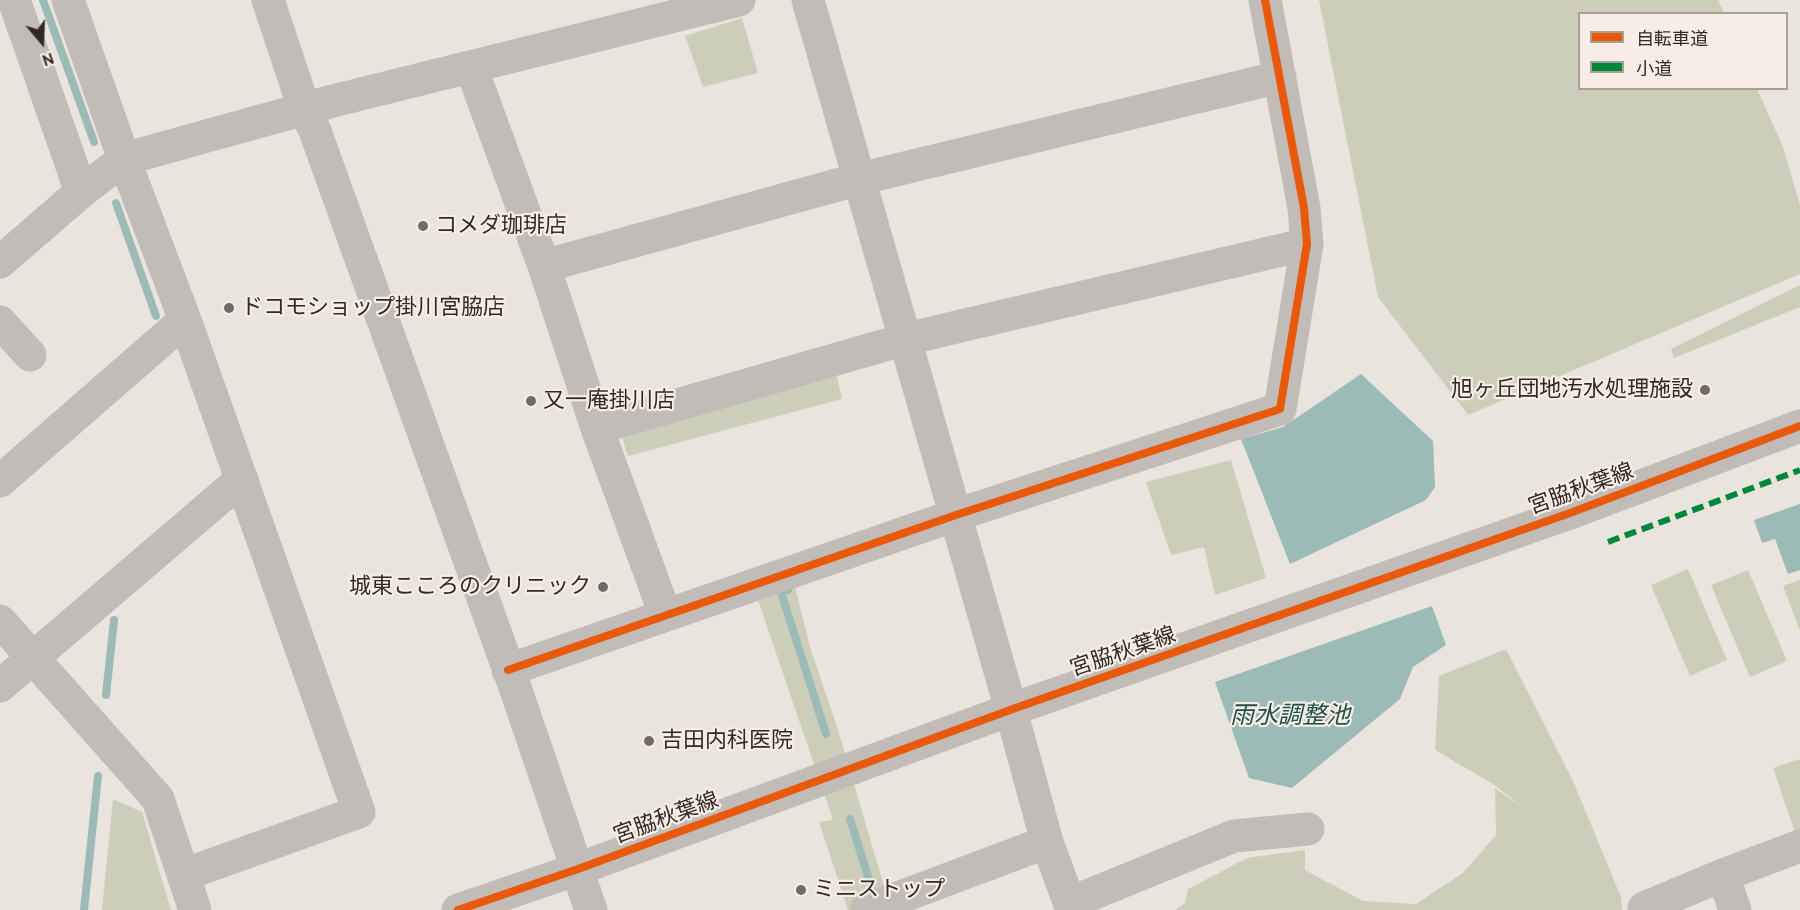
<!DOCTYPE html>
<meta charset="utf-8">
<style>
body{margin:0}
#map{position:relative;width:1800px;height:910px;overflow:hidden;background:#eae4de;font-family:Cabin,"Noto Sans JP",sans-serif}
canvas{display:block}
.legend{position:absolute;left:1578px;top:12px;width:210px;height:78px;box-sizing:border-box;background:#f7ede5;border:2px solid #a89f99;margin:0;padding:8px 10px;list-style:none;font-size:18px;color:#322927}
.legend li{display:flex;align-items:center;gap:12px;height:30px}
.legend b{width:30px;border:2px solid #a89f99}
.north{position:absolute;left:12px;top:12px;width:60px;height:60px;-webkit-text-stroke:4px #f7ede5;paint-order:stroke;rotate:161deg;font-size:16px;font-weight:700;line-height:24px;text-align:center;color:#322927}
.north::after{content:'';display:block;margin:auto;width:21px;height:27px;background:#322927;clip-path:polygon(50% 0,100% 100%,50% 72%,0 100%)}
</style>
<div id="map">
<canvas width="1800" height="910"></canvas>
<ul class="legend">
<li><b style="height:8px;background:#e8590c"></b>自転車道</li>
<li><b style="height:8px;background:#00873e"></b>小道</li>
</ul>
<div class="north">N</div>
</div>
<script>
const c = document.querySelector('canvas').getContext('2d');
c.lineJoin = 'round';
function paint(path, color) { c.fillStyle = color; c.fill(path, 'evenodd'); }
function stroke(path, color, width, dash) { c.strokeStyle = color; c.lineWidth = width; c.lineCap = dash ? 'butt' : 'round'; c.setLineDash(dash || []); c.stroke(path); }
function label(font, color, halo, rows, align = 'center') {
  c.font = font + ' Cabin,"Noto Sans JP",sans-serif'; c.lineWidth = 4.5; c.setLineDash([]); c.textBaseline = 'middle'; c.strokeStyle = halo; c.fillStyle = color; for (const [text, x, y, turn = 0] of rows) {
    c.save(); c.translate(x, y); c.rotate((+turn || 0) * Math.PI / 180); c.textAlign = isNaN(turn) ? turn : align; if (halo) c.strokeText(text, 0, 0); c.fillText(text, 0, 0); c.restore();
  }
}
const green = new Path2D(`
 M1319,0H1718L1724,13L1580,14V88L1757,89L1783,147L1800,205V274L1468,415L1378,297Z
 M742,18L758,73L703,87L685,36Z
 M1800,285V307L1674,358L1671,349Z
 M836,372L842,399L628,456L621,434Z
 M1231,460L1266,578L1215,595L1204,547L1171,555L1146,482Z
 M1688,569L1727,660L1690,676L1651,585Z
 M1748,570L1787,661L1750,677L1711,585Z
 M1800,580V631L1783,586Z
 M795,587L810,647L838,730L891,910H848L819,822L833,820L758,600Z
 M1506,649L1573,781L1621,897L1622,910H1175L1185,903L1188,889L1247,858L1305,850V870L1363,901L1416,904L1463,873L1496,835L1495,788L1525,809L1496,786L1435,750L1439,676Z
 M1800,759V831L1795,833L1773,768Z
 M113,799L142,812L171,910H102Z`);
const water = new Path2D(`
 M1361,374L1433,441L1435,487L1426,500L1290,564L1241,439L1283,427Z
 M1800,504V570L1788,574L1775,539L1762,543L1754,520Z
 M1432,606L1446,645L1413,667L1400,699L1292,788L1249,778L1215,682Z`);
const stream = new Path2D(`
 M43,0L94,142
 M116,203L156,316
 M788,590L781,592L826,734
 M106,695L114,620
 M850,819L871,886
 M84,910L98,776`);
const minor = new Path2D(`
 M14,0L81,192
 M68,0L124,159L185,320L359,812L183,875
 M268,0L304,108L315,131L516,690L591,910
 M808,0L1006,692L1047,842L1072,910
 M471,67L544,266L597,428L665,614
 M0,262L81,192L124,159L333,101L739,0
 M544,266L859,179L1280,77
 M0,322L30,355
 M597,428L906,339L1307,244
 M0,481L185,320
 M0,621L158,799L195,910
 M508,670L956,515L1280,409L1307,244L1304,208L1265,0
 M0,686L242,479
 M1723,875L1735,910
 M1070,903L1234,836L1308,829
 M458,910L578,869L1010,710L1570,513L1800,426
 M866,910L1047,842
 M1644,910V908L1723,875L1800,846`);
const quiet = new Path2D(`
 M1608,542L1800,470`);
const cycleway = new Path2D(`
 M508,670L956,515L1280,409L1307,244L1304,208L1265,0
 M458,910L578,869L1010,710L1570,513L1800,426`);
const markers = [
 [423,226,6,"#726a67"],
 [229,308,6,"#726a67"],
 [1705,390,6,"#726a67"],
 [531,401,6,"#726a67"],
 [603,587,6,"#726a67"],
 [649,741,6,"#726a67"],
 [801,890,6,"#726a67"]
];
const poiNames = [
 ["コメダ珈琲店",435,226],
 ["ドコモショップ掛川宮脇店",241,308],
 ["旭ヶ丘団地汚水処理施設",1693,390,"right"],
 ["又一庵掛川店",543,401],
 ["城東こころのクリニック",591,587,"right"],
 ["吉田内科医院",661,741],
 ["ミニストップ",813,890]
];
const streetNames = [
 ["宮脇秋葉線",1581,489,-20],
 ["宮脇秋葉線",1123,652,-19],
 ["宮脇秋葉線",666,818,-20]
];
const waterNames = [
 ["雨水調整池",1290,716]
];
paint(green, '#ccceb9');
paint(water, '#9cbbb7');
stroke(stream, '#9cbbb7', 8);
stroke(minor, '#c2bcb8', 33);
stroke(quiet, '#00873e', 6, [12, 6]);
stroke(cycleway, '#e8590c', 8);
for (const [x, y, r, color] of markers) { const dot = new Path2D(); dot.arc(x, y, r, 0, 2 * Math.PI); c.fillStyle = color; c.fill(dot); stroke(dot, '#f7ede5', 2); }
label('22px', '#322927', '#f7ede5', poiNames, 'left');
label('22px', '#322927', '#f7ede5', streetNames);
label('italic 24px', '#20504e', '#f7ede5', waterNames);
</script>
